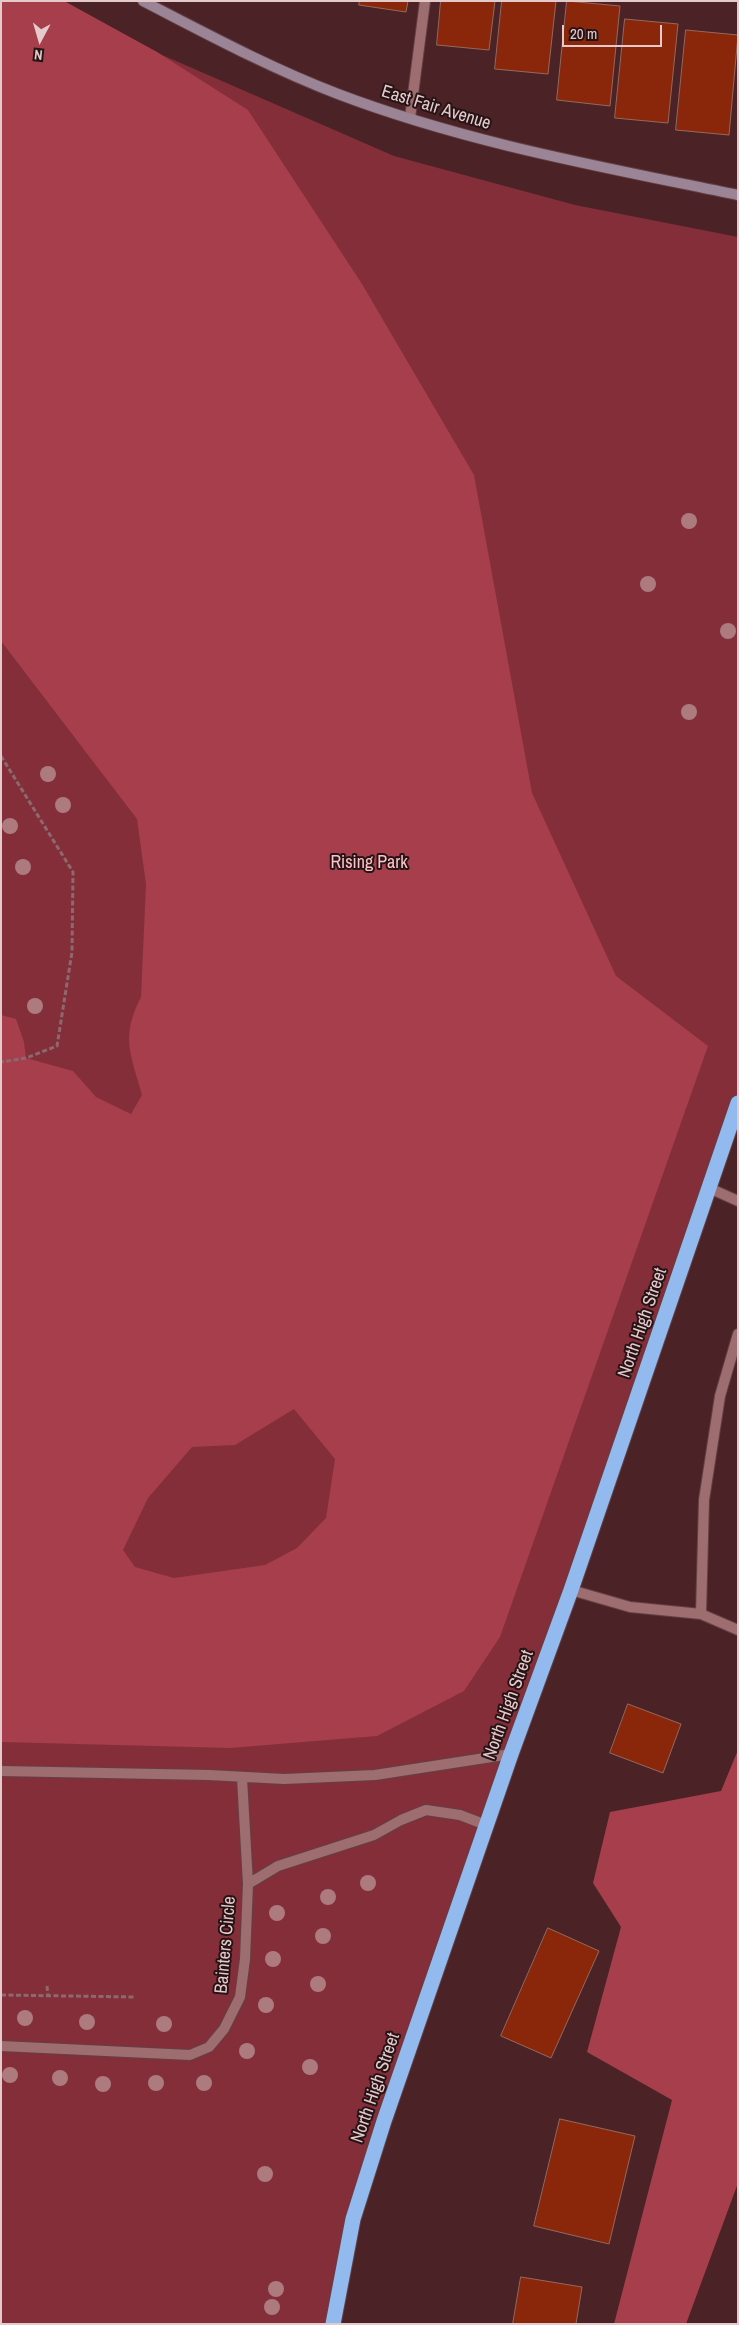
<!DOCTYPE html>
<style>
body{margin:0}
#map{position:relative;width:739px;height:2325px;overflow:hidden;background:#4b2327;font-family:"Archivo Narrow",sans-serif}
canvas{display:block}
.frame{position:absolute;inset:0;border:2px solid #e5cacb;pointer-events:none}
.north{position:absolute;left:15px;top:15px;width:50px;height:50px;-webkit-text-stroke:4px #261315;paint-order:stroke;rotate:186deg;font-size:14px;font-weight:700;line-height:20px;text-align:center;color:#e5cacb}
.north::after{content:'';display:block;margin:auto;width:18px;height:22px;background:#e5cacb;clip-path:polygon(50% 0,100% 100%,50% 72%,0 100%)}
.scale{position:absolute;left:562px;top:25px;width:100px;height:22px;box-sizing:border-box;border:2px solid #e5cacb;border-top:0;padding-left:6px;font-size:15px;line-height:18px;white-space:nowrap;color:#e5cacb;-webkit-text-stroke:4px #261315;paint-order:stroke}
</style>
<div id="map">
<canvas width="739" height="2325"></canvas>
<div class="frame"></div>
<div class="north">N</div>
<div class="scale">20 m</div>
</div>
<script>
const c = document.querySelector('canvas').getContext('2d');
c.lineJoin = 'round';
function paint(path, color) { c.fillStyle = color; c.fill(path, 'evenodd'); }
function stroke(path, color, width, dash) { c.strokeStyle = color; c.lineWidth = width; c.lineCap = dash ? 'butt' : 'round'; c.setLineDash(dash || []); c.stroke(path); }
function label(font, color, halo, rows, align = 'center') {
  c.font = font + ' "Archivo Narrow",sans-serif'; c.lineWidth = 4; c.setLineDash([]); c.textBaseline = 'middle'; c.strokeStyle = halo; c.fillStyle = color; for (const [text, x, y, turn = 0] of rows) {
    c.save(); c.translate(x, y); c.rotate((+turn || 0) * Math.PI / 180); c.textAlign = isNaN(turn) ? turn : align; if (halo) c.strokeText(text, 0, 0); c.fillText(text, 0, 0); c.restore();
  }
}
const green = new Path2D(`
 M1,1H64L160,54L394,156L575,205L738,237V1103L384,2121L333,2324H1Z`);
const forest = new Path2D(`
 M1,1H64L157,52L248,110L362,284L474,475L532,793L616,976L708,1046L500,1637L464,1691L377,1736L230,1748L1,1742V1015L16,1019L24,1042L26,1058L73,1071L96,1097L131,1114L142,1095C131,1054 120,1038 141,997L146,884L137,819L1,641ZM294,1409L335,1459L326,1518L297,1548L265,1565L174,1578L135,1567L123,1550L148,1498L192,1447L235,1445Z
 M738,1750V2183L686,2324H614L672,2100L587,2052L621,1927L593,1883L610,1812L721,1791Z`);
const building = new Path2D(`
 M360,1H408L406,12L359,5Z
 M441,1H495L489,50L437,45Z
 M502,1H556L548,74L495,69Z
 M567,1L620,6L610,106L557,100Z
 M625,19L678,24L668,123L615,118Z
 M686,30L738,35L729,135L676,130Z
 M628,1704L681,1724L663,1773L610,1753Z
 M548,1928L599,1951L551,2058L501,2036Z
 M560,2119L635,2136L609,2244L534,2226Z
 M521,2277L582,2287L576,2324H513Z`);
const path = new Path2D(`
 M1,756L73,872L72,952L57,1046L26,1058L1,1062
 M47,1986L48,1996
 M1,1995L136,1997`);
const lane = new Path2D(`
 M410,118L425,1
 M709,1188L738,1201
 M571,1590L630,1607L701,1614L738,1630
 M701,1614L704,1500L720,1396L738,1334
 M1,1771L209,1775L284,1779L375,1775L511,1754
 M248,1884L278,1866L374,1835L401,1820L426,1810L460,1815L486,1825
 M1,2046L190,2055L209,2047L224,2029L240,1997L245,1959L248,1884L242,1778`);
const secondary = new Path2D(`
 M143,1C207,34 270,68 338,94C467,143 603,167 738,195`);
const highway = new Path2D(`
 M333,2324L353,2219L384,2121L511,1754L571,1590L738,1103`);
const trees = [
 [689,521],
 [648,584],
 [728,631],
 [689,712],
 [48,774],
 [63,805],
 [10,826],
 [23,867],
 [35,1006],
 [368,1883],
 [328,1897],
 [277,1913],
 [323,1936],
 [273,1959],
 [318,1984],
 [266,2005],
 [25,2018],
 [87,2022],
 [164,2024],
 [247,2051],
 [310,2067],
 [10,2075],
 [60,2078],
 [156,2083],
 [204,2083],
 [103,2084],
 [265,2174],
 [276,2289],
 [272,2307]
];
const streetNames = [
 ["East Fair Avenue",436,108,17],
 ["North High Street",643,1323,-71],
 ["North High Street",509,1705,-70],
 ["Bainters Circle",226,1945,-85],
 ["North High Street",376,2088,-71]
];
const parkNames = [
 ["Rising Park",369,863]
];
paint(green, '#842e3a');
paint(forest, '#a63e4c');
paint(building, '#8a270b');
stroke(building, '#95695d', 1);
stroke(lane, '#634044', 12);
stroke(secondary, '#634044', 12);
stroke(highway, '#634044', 17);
stroke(path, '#8b696c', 3, [5, 2.5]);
stroke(lane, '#9d6d70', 10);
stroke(secondary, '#9a8496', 10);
stroke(highway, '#92baef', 15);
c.fillStyle = '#ad7b7e';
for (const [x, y] of trees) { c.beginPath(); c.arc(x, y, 8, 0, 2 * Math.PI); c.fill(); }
label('18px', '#e5cacb', '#261315', streetNames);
label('18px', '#fec3c6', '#261315', parkNames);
</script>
